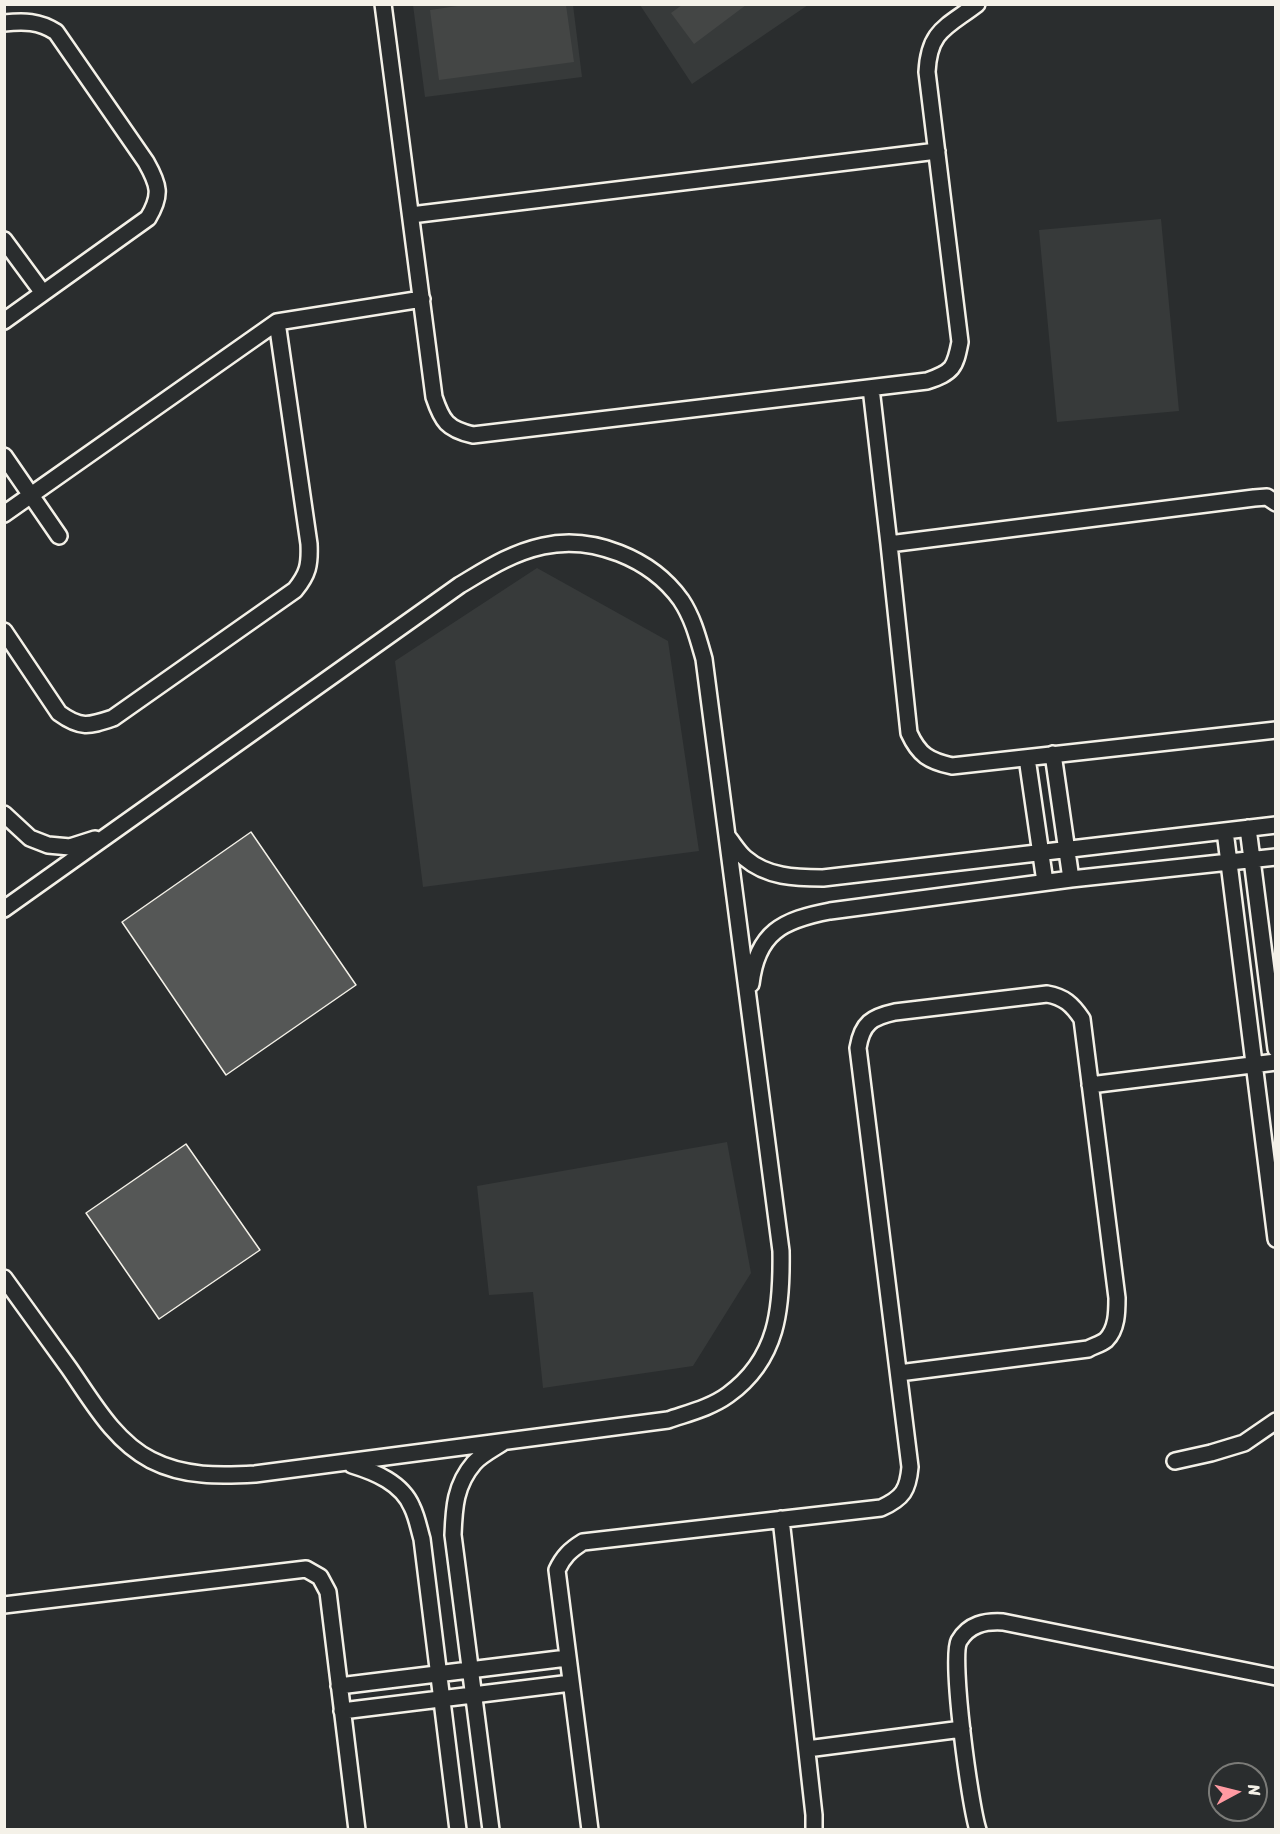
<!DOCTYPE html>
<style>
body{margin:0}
#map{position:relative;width:1280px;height:1834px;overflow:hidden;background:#2a2d2e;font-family:Sriracha,sans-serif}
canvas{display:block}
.frame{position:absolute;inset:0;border:6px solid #f4f1e8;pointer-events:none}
.north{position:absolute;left:1208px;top:1762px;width:60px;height:60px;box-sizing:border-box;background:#2a2d2e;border:2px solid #7b7b78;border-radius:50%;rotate:83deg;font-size:16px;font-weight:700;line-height:24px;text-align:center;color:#f4f1e8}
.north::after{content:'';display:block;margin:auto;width:21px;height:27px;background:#ff9aa2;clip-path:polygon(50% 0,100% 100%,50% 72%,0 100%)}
</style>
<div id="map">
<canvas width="1280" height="1834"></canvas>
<div class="frame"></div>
<div class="north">N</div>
</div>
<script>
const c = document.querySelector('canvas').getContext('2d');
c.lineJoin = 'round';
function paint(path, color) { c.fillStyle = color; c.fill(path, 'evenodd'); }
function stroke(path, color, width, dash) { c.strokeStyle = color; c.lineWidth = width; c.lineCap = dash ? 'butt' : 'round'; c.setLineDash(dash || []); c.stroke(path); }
const built = new Path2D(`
 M413,5H573L582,77L425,97Z
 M640,5H808L692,84Z
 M1161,219L1179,411L1057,422L1039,230Z
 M537,568L668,641L699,851L423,887L395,661Z
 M727,1142L751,1273L693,1366L543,1388L533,1292L489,1295L477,1186Z`);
const green = new Path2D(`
 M471,4L566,5L574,62L439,80L430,10Z
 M682,5L746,4V5L694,44L671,13Z`);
const building = new Path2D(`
 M251,832L356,985L226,1075L122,922Z
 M186,1144L260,1250L159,1319L86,1213Z`);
const street = new Path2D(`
 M383,4L434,397C442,421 447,429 473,435L927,381C953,372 955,368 960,342L927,72C929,30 947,27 977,4
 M4,23C24,21 39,21 56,32L146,162C159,185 162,195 148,218L4,321
 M411,215L937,151
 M4,240L43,293
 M871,388L889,544L909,733C919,755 929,761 952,766L1276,730
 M4,456L59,536
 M4,514L277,322L422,299
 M889,544L1254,498L1267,497L1276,503
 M4,631L59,713C81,729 89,726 113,718L295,590C308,574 310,565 309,544L277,322
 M1053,754L1071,879
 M1027,758L1045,882
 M4,814L30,838L48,845L70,847L95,839
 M1248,828L1276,1049
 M1225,831L1276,1239
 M727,836C733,843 738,852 745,858C767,877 795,878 823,878L1276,825
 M4,909L460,585C487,569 511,553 543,546C592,535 651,558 681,600C693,618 698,638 704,659L781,1251C782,1308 778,1359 728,1395C710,1408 688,1413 668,1420L255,1474C220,1476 184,1477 151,1460C114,1441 92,1401 69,1368C47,1338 26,1308 4,1278
 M751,984C757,932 783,920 830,911L1071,879L1276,857
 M1090,1085L1276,1062
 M1175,1461L1211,1453L1244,1443L1276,1421
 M352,1465C375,1472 402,1483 412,1507C417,1517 419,1529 422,1539L458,1830
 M781,1519L814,1815V1830
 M4,1605L306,1569L320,1577L328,1592L357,1830
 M339,1686L567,1658
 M342,1711L571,1683
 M807,1749L962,1729
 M491,1830L453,1535C454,1508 455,1485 474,1463C481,1455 493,1449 502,1443
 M590,1830L557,1570C563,1557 570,1550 583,1542L881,1508C903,1498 908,1490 910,1467L858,1048C862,1023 872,1017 895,1012L1047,994C1064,997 1072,1004 1082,1019L1117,1298C1117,1312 1117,1329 1106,1340C1101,1344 1093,1346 1088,1349L899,1373
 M978,1830C970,1806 950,1658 959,1641C969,1624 985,1621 1003,1622L1276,1677`);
paint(built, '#373a3a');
paint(green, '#444645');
paint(building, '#555756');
stroke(building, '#f4f1e8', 1.5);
stroke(street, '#f4f1e8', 20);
stroke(street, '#2a2d2e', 15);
</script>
